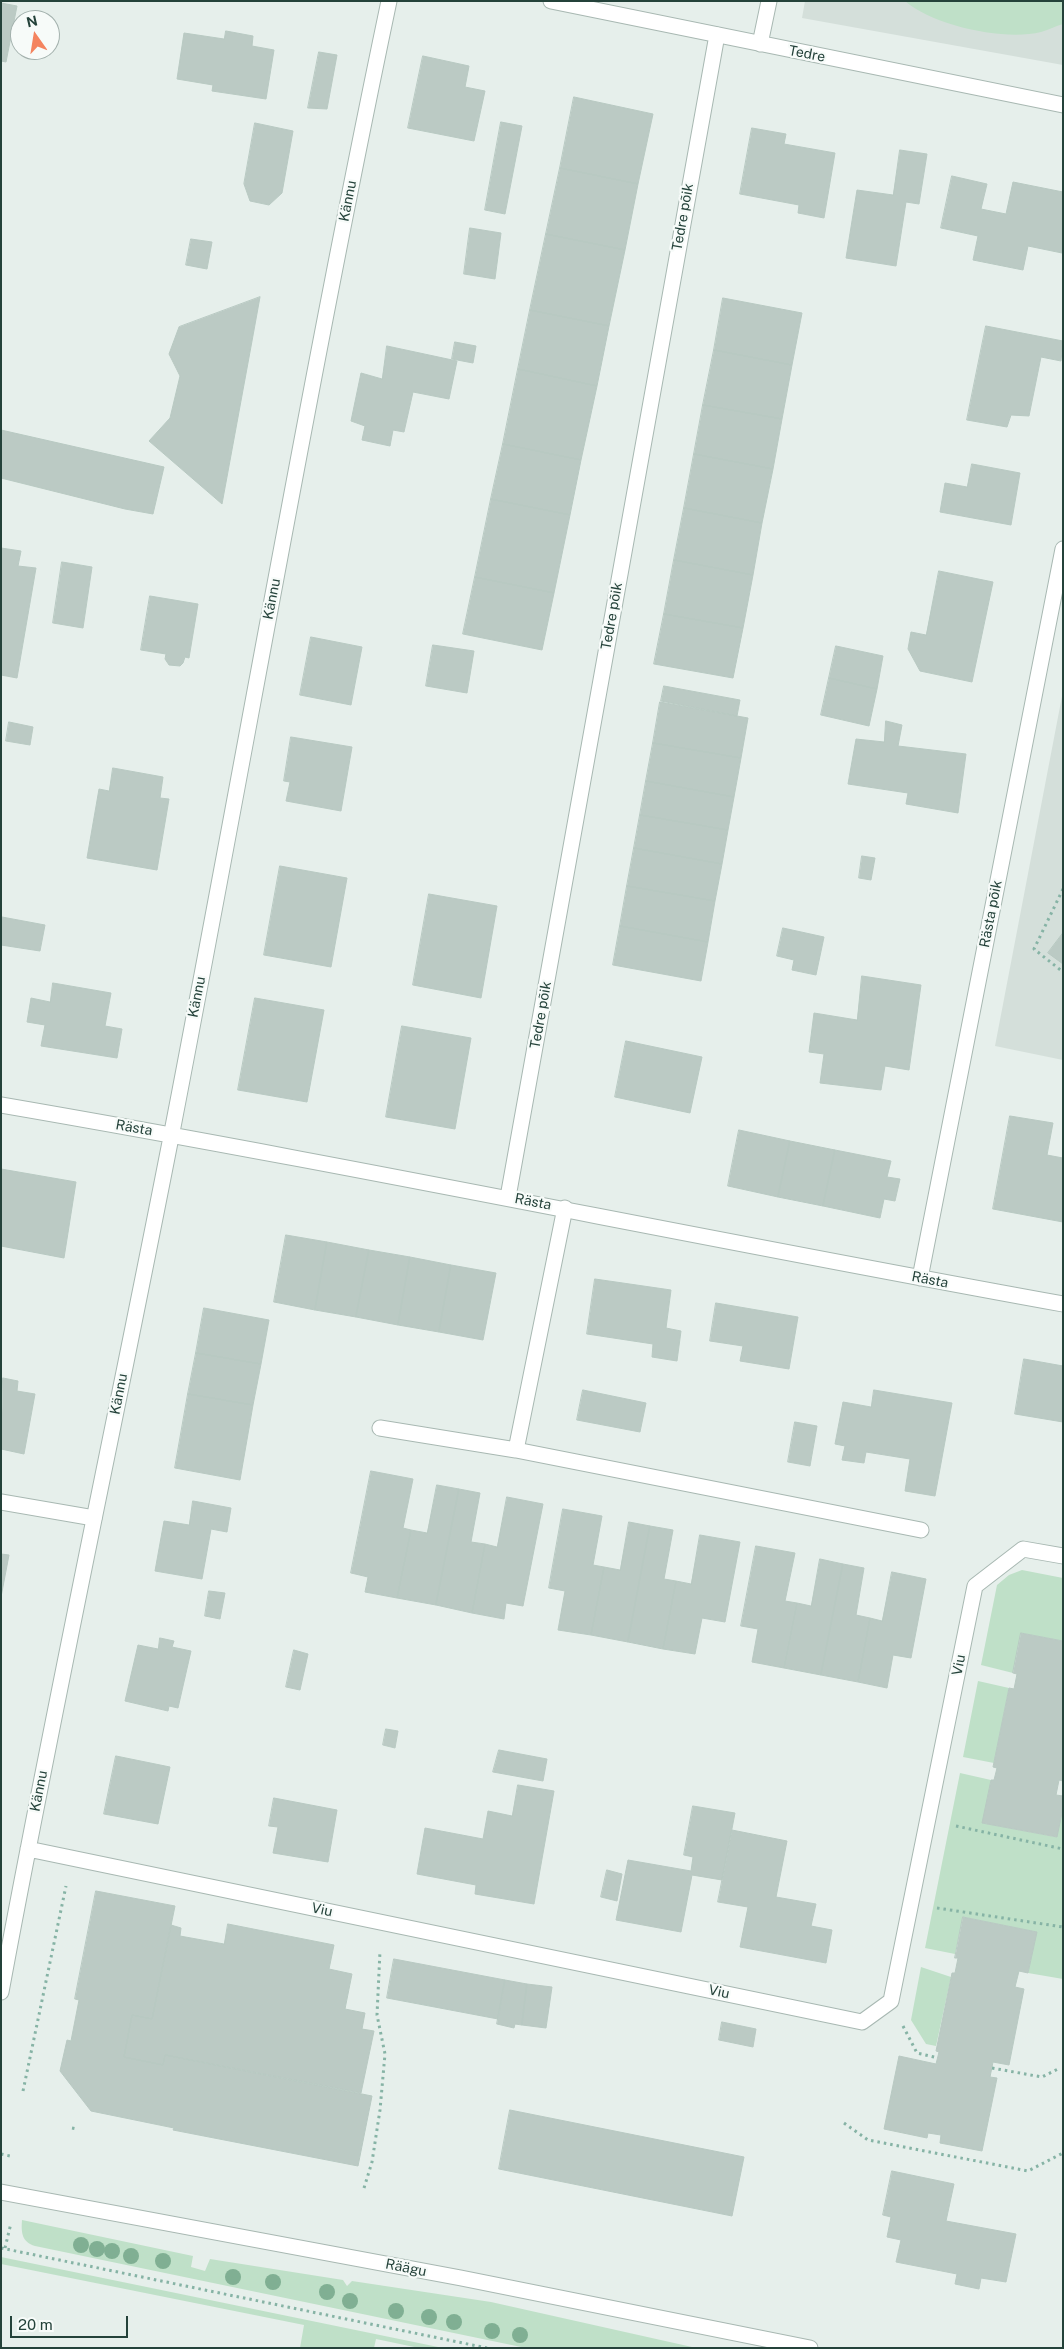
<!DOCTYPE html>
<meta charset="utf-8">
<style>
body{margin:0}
#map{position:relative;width:1064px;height:2349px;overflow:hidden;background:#e6efeb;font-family:"Public Sans",sans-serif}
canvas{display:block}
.frame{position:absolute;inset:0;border:2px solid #24423a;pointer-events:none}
.north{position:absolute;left:10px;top:10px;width:50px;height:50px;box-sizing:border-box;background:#f7fbf9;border:1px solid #a3b1ad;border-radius:50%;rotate:347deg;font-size:14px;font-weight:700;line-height:20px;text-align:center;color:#24423a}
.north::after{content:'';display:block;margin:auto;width:18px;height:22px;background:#f4845f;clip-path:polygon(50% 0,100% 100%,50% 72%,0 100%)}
.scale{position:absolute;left:10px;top:2316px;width:118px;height:22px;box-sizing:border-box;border:2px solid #24423a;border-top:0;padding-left:6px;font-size:15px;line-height:18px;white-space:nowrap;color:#24423a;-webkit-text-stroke:4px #f7fbf9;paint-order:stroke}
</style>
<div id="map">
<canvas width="1064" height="2349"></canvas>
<div class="frame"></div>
<div class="north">N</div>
<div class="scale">20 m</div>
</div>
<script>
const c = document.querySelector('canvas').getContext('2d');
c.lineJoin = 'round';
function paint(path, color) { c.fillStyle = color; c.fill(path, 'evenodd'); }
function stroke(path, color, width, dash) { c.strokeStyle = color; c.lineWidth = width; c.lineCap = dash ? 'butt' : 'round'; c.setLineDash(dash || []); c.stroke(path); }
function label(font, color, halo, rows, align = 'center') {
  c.font = font + ' "Public Sans",sans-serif'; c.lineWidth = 4.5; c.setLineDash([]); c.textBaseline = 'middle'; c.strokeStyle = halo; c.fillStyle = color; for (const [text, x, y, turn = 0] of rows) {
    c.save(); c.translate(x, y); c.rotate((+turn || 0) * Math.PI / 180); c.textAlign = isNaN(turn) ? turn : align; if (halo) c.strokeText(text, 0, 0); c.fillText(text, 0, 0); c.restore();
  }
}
const built = new Path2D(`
 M805,1H1063V65L802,18Z
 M1063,691V1060L995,1046Z`);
const green = new Path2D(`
 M905,1H1063V24C1056,26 1048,30 1041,32C1004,41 934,26 905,1Z
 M1022,1570L1063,1578V1641L1021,1633L1013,1673L981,1665L997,1585L1009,1575Z
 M978,1681L1009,1688L994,1763L963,1757Z
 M960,1773L991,1780L983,1823L1056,1837L1063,1808V1979L1028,1973L1036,1932L963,1917L955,1954L925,1948Z
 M921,1967L951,1977L936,2046L926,2044L911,2020Z
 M22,2220L193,2256L191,2267L205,2271L210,2259L343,2280L347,2286L352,2281L491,2302L692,2347L526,2348L35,2246C22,2242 21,2233 22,2220Z
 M1,2257L443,2348H419L376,2339L374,2348H300L304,2325L1,2264Z`);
const building = new Path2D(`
 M1,3L17,6L6,62L1,61Z
 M226,31L253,36L252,46L274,50L266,99L212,91L213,85L177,79L184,33L224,39Z
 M319,52L337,55L327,109L308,108Z
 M423,56L469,66L465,87L485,91L474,141L408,128Z
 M574,97L653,114L638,184L560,168Z
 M501,122L522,126L505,214L485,210Z
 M255,123L293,131L282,193L269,205L250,201L244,184Z
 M752,128L786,134L784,144L835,153L824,218L798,213L799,205L740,194Z
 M900,150L927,154L919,204L906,202L896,266L846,258L857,190L893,195Z
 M560,168L638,184L625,250L546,234Z
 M952,176L987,184L981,209L1006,214L1013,182L1063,192L1062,253L1028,246L1023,270L973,260L978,236L941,228Z
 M470,228L501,233L495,279L464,274Z
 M546,234L625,250L609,326L530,310Z
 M191,239L212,242L207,269L186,265Z
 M260,297L252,341L222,504L149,441L170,418L180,376L169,354L179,327Z
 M723,298L802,313L792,365L714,350Z
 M530,310L609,326L597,386L518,369Z
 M986,326L1063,341L1061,361L1041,357L1029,416L1011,415L1007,427L967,420Z
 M455,342L476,346L473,363L452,359Z
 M387,346L457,361L449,399L413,392L404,432L393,430L390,446L362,440L365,426L351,421L361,373L382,379Z
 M714,350L792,365L782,419L703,405Z
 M518,369L597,386L581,460L503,444Z
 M703,405L782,419L773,469L694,454Z
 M1,430L164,467L153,514L125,509L1,478Z
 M503,444L581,460L570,515L491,499Z
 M694,454L773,469L762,523L684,508Z
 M972,464L1020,473L1011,525L940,512L945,483L967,487Z
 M491,499L570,515L554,593L475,577Z
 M684,508L762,523L753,575L674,560Z
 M1,548L21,551L18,566L36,568L17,678L1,675Z
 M674,560L753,575L743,628L664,614Z
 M62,562L92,567L83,628L53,623Z
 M939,571L993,582L972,682L920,671L908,649L911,632L926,635Z
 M475,577L554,593L542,650L463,634Z
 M150,596L198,604L189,658L185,657L183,663L180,666L169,665L165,659L166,654L141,650Z
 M664,614L743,628L733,678L654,664Z
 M311,637L362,647L351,705L300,695Z
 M433,645L474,651L467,693L426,686Z
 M836,646L883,656L877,689L829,678Z
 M829,678L877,689L869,726L821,715Z
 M664,686L740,700L737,716L661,701Z
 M660,702L748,718L741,758L653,743Z
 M886,721L902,725L898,746L966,754L958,813L906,804L908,793L848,784L856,739L884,742Z
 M9,722L33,727L30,745L6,741Z
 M291,737L352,747L341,811L286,801L290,782L284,781Z
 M653,743L741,758L734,797L646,781Z
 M113,768L163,777L160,798L169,799L157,870L87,858L99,789L109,791Z
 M646,781L734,797L728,830L640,815Z
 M640,815L728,830L722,864L634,848Z
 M634,848L722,864L715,901L627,886Z
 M862,856L875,858L871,880L859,878Z
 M280,866L347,878L331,967L264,955Z
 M627,886L715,901L708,942L620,926Z
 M429,894L497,906L481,998L413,985Z
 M2,917L45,925L40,951L1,945Z
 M620,926L708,942L701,981L613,965Z
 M783,928L824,937L816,975L792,970L794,960L777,956Z
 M1063,933V964L1048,953Z
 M862,976L921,985L909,1070L885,1066L881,1090L820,1083L824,1054L809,1052L814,1013L857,1020Z
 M53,983L111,993L105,1026L122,1029L117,1058L41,1046L45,1025L27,1022L31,998L50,1002Z
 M255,998L324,1010L307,1102L238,1090Z
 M402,1026L471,1038L455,1129L386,1117Z
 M626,1041L702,1057L690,1113L615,1097Z
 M1010,1116L1053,1123L1047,1155L1063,1158V1222L993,1209Z
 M739,1130L790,1141L778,1197L728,1186Z
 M790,1141L835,1150L823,1206L778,1197Z
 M835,1150L891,1161L887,1177L900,1179L895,1201L884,1199L880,1218L823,1206Z
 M1,1169L76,1182L64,1258L1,1246Z
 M286,1235L327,1242L315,1310L274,1302Z
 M327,1242L369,1250L356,1317L315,1310Z
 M369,1250L410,1257L398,1325L356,1317Z
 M410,1257L451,1265L439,1332L398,1325Z
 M451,1265L496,1273L483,1340L439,1332Z
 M595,1279L671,1290L666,1328L681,1331L677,1361L652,1357L653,1344L587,1334Z
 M716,1303L798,1317L789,1369L740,1361L743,1346L710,1341Z
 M204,1308L269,1320L261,1364L196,1353Z
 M196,1353L261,1364L253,1405L188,1394Z
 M1024,1359L1063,1366V1422L1015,1414Z
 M3,1378L18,1381L17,1391L35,1394L24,1454L1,1449Z
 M583,1390L646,1403L640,1432L577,1420Z
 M874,1390L952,1403L935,1496L905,1491L910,1459L866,1452L864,1463L842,1460L845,1446L835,1444L843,1402L871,1407Z
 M188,1394L253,1405L240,1480L175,1468Z
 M795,1422L817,1426L810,1466L788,1462Z
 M371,1471L413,1479L403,1528L411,1530L397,1598L365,1592L368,1577L351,1573Z
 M437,1485L459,1489L436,1605L397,1598L411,1530L427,1533Z
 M459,1489L480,1493L471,1542L485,1544L472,1613L436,1605Z
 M507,1497L543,1504L523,1606L506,1603L504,1619L472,1613L485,1544L497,1547Z
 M193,1501L231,1508L227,1532L211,1529L202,1579L155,1571L164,1521L189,1525Z
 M563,1509L602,1516L593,1565L604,1567L591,1635L558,1630L565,1591L549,1588Z
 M629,1522L650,1526L628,1642L591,1635L604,1567L620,1570Z
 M650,1526L673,1530L664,1579L676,1581L663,1649L628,1642Z
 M700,1535L740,1542L725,1622L702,1618L695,1654L663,1649L676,1581L691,1584Z
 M756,1546L795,1553L785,1601L797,1603L784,1668L752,1662L758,1629L741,1626Z
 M1,1554L9,1555L1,1597Z
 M820,1559L843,1564L821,1675L784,1668L797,1603L811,1606Z
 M843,1564L864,1568L856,1615L870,1618L858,1682L821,1675Z
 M892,1572L926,1579L911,1658L893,1655L887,1688L858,1682L870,1618L882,1621Z
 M209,1591L225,1593L220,1619L205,1616Z
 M1021,1633L1063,1641V1781L1059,1780L1056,1795L1063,1796V1808L1057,1837L982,1823L991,1780H994L997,1768L993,1767L1009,1688L1014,1689L1017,1674L1013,1673Z
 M160,1638L174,1641L172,1647L191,1651L178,1708L169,1706L168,1711L125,1701L138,1645L158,1649Z
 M294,1650L308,1654L300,1690L286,1687Z
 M386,1729L398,1731L395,1748L383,1745Z
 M499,1750L547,1759L543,1781L493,1772Z
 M116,1756L170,1767L158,1824L104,1814Z
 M518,1785L554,1791L534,1904L475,1894L476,1885L417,1874L425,1828L483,1839L488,1811L512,1816Z
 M274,1798L337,1810L328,1862L273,1853L278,1827L269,1826Z
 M693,1806L735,1813L722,1880L692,1875L681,1932L616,1920L628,1860L691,1871L693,1857L684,1855Z
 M732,1830L787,1841L776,1897L816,1904L811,1926L832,1930L826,1963L740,1947L748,1907L718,1902Z
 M607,1870L622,1874L617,1901L601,1897Z
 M96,1891L175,1906L152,2019L132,2015L124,2057L163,2065L165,2055L372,2096L358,2166L173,2130L174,2128L91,2111L60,2071L67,2040L71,2041L79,2000L75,1999Z
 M963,1917L1037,1932L1028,1973L1019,1971L1015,1987L1024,1989L1009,2065L993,2062L990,2077L997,2078L982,2151L940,2143L941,2135L928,2133L927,2138L884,2129L899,2056L936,2064L939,2052L936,2051L952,1973H955L958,1958H955Z
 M228,1924L334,1945L329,1969L352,1974L345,2009L365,2013L362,2029L374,2031L361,2093L165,2055L163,2065L124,2057L132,2015L152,2019L171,1925L181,1928L180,1936L224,1944Z
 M394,1959L505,1980L498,2019L387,1998Z
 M505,1980L527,1984L522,2025L515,2024L514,2028L497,2024Z
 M527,1984L552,1987L546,2028L522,2025Z
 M722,2022L756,2029L753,2047L719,2040Z
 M510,2110L744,2157L732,2216L499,2169Z
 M892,2171L954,2184L946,2221L1016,2234L1006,2282L981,2278L979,2289L955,2284L957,2274L896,2262L901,2240L887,2237L891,2217L883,2215Z`);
const path = new Path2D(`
 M1063,889L1034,949L1063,972
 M956,1826L1063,1849
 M937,1908L1063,1927
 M903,2026L917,2053L938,2058
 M992,2068L1042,2077L1060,2068
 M23,2091L66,1886
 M844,2123L868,2140L1028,2171L1063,2153
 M72,2128L77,2129
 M1,2154L10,2156
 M364,2188L372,2162L380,2110L385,2054L377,2015L380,1951
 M1,2248L487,2348
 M5,2248L11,2223`);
const service = new Path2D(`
 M508,1197L717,35
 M565,1208L516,1450L921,1530
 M380,1428L516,1450
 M1,1502L94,1518`);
const minor = new Path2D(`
 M551,1L1063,105
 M760,44L769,1
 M1,1105C356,1166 708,1240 1063,1304
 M920,1278L1063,549
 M28,1849L862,2022L891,2001L975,1586L1023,1549L1063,1556
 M1,1992C54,1704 116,1419 172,1132C245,755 310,377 389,1
 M1,2192L461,2278L810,2348`);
const trees = [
 [81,2245],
 [97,2249],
 [112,2251],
 [131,2256],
 [163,2261],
 [233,2277],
 [273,2282],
 [327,2292],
 [350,2301],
 [396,2311],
 [429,2317],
 [454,2322],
 [492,2331],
 [520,2335]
];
const streetNames = [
 ["Tedre",807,54,11],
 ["Kännu",348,201,-79],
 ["Tedre põik",683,217,-80],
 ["Kännu",272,599,-79],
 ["Tedre põik",612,616,-80],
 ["Rästa põik",991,914,-79],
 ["Kännu",197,997,-79],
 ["Tedre põik",541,1015,-80],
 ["Rästa",134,1128,10],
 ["Rästa",533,1202,11],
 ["Rästa",930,1280,11],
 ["Kännu",119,1394,-79],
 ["Viu",959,1665,-79],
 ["Kännu",39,1791,-79],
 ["Viu",322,1910,12],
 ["Viu",719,1992,12],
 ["Räägu",406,2268,11]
];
paint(built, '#d4dfda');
paint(green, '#bfe0c8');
paint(building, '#bbcac4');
stroke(building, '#b8c9c2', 1);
stroke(service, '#a8b8b2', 17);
stroke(minor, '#a8b8b2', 17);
stroke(path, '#86b3a5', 3, [2.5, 4]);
stroke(service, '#fff', 15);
stroke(minor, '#fff', 15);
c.fillStyle = '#80af93';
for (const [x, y] of trees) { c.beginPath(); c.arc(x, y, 8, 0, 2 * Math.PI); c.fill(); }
label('14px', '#24423a', '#f7fbf9', streetNames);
</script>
